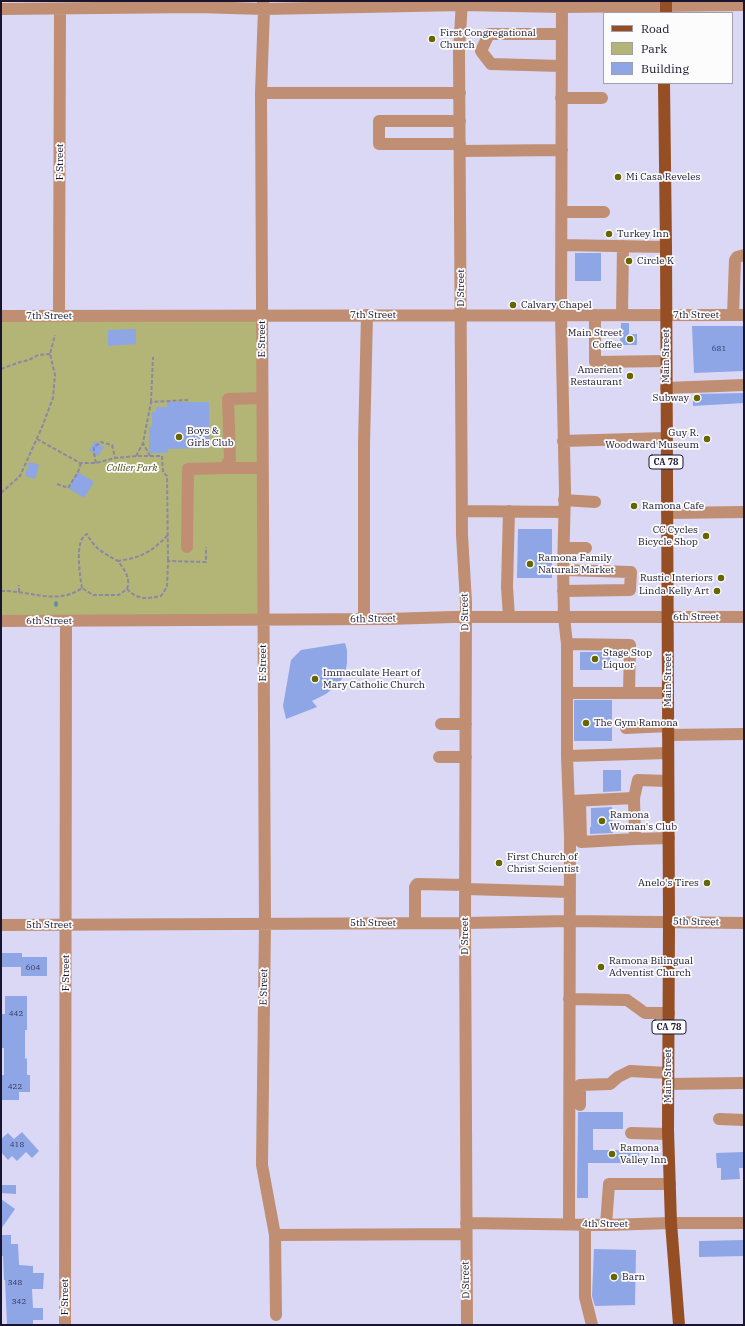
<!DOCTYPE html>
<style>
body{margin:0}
#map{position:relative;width:745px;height:1326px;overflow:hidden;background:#dad8f4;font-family:"IBM Plex Serif",serif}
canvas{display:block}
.frame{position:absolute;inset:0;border:2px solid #19152f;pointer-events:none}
.legend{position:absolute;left:603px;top:12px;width:130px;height:72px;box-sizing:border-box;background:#fcfcfc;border:1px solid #a1a0aa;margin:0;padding:5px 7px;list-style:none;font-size:12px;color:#19152f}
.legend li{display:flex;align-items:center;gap:8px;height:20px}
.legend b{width:20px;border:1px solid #a1a0aa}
</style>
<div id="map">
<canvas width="745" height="1326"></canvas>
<div class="frame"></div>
<ul class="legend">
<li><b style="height:5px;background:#964f24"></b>Road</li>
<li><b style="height:11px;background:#b3b577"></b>Park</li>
<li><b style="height:11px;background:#8ea5e6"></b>Building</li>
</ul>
</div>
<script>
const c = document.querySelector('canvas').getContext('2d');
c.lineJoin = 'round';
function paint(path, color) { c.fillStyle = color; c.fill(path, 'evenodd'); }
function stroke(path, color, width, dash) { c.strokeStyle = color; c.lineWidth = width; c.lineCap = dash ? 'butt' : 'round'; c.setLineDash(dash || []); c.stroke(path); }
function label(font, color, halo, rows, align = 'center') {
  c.font = font + ' "IBM Plex Serif",serif'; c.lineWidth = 3.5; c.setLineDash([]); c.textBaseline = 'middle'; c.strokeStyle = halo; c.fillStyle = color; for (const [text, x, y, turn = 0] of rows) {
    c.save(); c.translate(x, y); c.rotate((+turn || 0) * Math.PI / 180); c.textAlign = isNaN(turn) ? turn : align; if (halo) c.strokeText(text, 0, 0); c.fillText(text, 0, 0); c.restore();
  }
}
const green = new Path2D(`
 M261,315L263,620L1,621V316Z`);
const stream = new Path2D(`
 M56,605V603`);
const building = new Path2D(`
 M575,253H601V281H575Z
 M621,323H629V334H637V345H620Z
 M692,326H744V371L694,373Z
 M136,329V344L108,346V330Z
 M744,393V403L693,406V398L696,394Z
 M167,402H209V448L168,449V453H149V427H152V412H156V407H167Z
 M95,441L104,447L98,456L89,450Z
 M29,462L39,465L35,479L25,476Z
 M78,472L94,482L84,498L68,488Z
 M518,529H552V578H517Z
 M345,643L347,650V663L345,674L339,683L326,694L312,701L317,707L286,719L283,706L291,660L301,650Z
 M580,652H611L610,670H580Z
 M574,700H612V741H574Z
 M603,770H621V791L603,792Z
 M612,807L613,833L590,834V827H591V808Z
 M1,953H22V957H47V976H21V967H1Z
 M5,996H27V1030H25V1059L27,1058V1075H30V1092H19V1100H1V1075H4V1048H1V1016L2,1014H5Z
 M578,1112H623V1129H593V1150H639V1163H588V1198H577Z
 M22,1132L39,1151L32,1158L26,1152L17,1161L12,1156L8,1160L1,1152V1139L8,1133L14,1139Z
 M744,1152V1168H739L740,1179L721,1180V1168H717L716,1153Z
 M1,1185H16V1194L1,1193Z
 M1,1199L15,1209L1,1229Z
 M1,1235H11V1244H18L19,1265L33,1266V1273H44L43,1289H32L33,1308H43V1320H33V1325H7L5,1280H4L3,1256H1Z
 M744,1240V1256L699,1257V1241Z
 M594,1249L636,1250L635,1305L595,1306L592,1296Z`);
const path = new Path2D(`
 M1,369L20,362L29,360L38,355L50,354
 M151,402L153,357
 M37,439L80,463H96L115,458L136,456H162L163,472L167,476L168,561
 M136,456L143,443
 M150,456L143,443L151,402L188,400
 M96,463L94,453V447L101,442L112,445L115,458
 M57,484L68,488L78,472L81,463
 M1,493L20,476L42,427L53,398L55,375L50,354L55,335
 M82,588C80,576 74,539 87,534C95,549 103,553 118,561
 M127,589C131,578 124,569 118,561C142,557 150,553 167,536
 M1,591C29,590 57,606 82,588L93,595H119L127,589C138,600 146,599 161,596L167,587L168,561L206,562V547
 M19,592V585`);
const minor = new Path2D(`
 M263,1L264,9L261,93L265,924L262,1165L275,1235L276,1315
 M462,1L459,52L462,535L466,602L465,923L467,1325
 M562,1L561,315L565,491L563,570L564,617L567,644V756L570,836L569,1224
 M1,9L197,7L264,9L462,5L562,7L744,5
 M561,34H489L481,51L491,64L561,66
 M261,93H460
 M561,98H602
 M460,121H379V144H460
 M460,151L562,150
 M562,212H604
 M562,245L666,247
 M595,315V362L666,361
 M622,315L623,246
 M733,315L735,260L737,257L744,255
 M1,316L744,315
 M59,316L60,9
 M666,388L744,385
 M563,441L666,438
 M225,468L230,459L228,399L262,398
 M564,500L595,502
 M462,511L564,512
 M509,511L507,587L509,617
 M667,513L744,512
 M187,547L188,469L225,468H262
 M564,548H586
 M563,570L631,572L630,590L563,591
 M364,619V444L367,315
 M1,621L387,619L453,617H744
 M567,644L630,645L629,693
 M567,693H668
 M441,724H466
 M626,728L668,726
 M668,735L744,734
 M567,756L668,753
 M439,757H466
 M668,781L638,780L634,798L635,839L669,838
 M572,801L634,798
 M580,801L581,842L635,839
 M466,889L570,892
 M415,923V887L417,884L465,885
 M1,925L465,923L569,921L744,923
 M569,999L627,1000L645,1013H669
 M668,1084L744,1083
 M580,1105V1085L610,1084L618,1077L630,1071L668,1073
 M719,1119L744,1120
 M631,1133L668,1134
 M466,1223L606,1225L671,1223H744
 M585,1224V1297L592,1325
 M606,1225L609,1184H670
 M275,1235L466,1234
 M65,1325L66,621`);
const major = new Path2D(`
 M666,13V1
 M664,83L666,247L669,922L668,1130L671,1223L679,1325`);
const markers = [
 [432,39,4,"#666500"],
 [618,177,4,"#666500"],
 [609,234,4,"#666500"],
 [629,261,4,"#666500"],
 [513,305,4,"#666500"],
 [630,339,4,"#666500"],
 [630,376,4,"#666500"],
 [697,398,4,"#666500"],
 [179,437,4,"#666500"],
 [707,439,4,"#666500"],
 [634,506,4,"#666500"],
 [706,536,4,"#666500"],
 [530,564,4,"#666500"],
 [721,578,4,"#666500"],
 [717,591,4,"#666500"],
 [595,659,4,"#666500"],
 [315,679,4,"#666500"],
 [586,723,4,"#666500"],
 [602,821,4,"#666500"],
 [499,863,4,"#666500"],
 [707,883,4,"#666500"],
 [601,967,4,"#666500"],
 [612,1154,4,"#666500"],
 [614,1277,4,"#666500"]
];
const numberNames = [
 ["681",719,349],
 ["604",33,968],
 ["442",16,1014],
 ["422",15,1087],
 ["418",17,1145],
 ["348",15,1283],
 ["342",19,1302]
];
const shields = [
 [666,462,34],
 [669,1027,34]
];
const shieldNames = [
 ["CA 78",666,462],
 ["CA 78",669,1027]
];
const poiNames = [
 ["First Congregational",440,33],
 ["Church",440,45],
 ["Mi Casa Reveles",626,177],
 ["Turkey Inn",617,234],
 ["Circle K",637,261],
 ["Calvary Chapel",521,305],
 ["Main Street",622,333,"right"],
 ["Coffee",622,345,"right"],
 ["Amerient",622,370,"right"],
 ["Restaurant",622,382,"right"],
 ["Subway",689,398,"right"],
 ["Boys &",187,431],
 ["Girls Club",187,443],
 ["Guy R.",699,433,"right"],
 ["Woodward Museum",699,445,"right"],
 ["Ramona Cafe",642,506],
 ["CC Cycles",698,530,"right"],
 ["Bicycle Shop",698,542,"right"],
 ["Ramona Family",538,558],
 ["Naturals Market",538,570],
 ["Rustic Interiors",713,578,"right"],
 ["Linda Kelly Art",709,591,"right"],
 ["Stage Stop",603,653],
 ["Liquor",603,665],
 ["Immaculate Heart of",323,673],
 ["Mary Catholic Church",323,685],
 ["The Gym Ramona",594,723],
 ["Ramona",610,815],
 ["Woman's Club",610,827],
 ["First Church of",507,857],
 ["Christ Scientist",507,869],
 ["Anelo's Tires",699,883,"right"],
 ["Ramona Bilingual",609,961],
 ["Adventist Church",609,973],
 ["Ramona",620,1148],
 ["Valley Inn",620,1160],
 ["Barn",622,1277]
];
const streetNames = [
 ["F Street",60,162,-90],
 ["D Street",461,288,-90],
 ["7th Street",373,315],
 ["7th Street",696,315],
 ["7th Street",49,316],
 ["E Street",262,339,-90],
 ["Main Street",666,356,-90],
 ["D Street",465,612,-91],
 ["6th Street",696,617],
 ["6th Street",373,619,-1],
 ["6th Street",49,621],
 ["E Street",263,663,-90],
 ["Main Street",668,680,-90],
 ["5th Street",696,922,1],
 ["5th Street",373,923],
 ["5th Street",49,925],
 ["D Street",465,936,-90],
 ["F Street",66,973,-90],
 ["E Street",264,987,-89],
 ["Main Street",668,1076,-90],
 ["4th Street",605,1224],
 ["D Street",466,1280,-91],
 ["F Street",65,1297,-90]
];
const parkNames = [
 ["Collier Park",132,468]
];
paint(green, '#b3b577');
stroke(stream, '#508caf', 3.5);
paint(building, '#8ea5e6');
stroke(path, '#8a88a3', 2, [4, 2]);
stroke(minor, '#c08e72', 12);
stroke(major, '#964f24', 12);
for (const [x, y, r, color] of markers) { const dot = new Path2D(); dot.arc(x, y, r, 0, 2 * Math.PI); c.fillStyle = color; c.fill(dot); stroke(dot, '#fcfcfc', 1.5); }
label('8px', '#36395d', null, numberNames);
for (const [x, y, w] of shields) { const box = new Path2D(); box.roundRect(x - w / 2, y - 7, w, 14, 3); c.fillStyle = '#fcfcfc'; c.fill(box); stroke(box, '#19152f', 1); }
label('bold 9px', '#19152f', null, shieldNames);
label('10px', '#19152f', '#fcfcfc', poiNames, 'left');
label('10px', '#19152f', '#fcfcfc', streetNames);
label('italic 10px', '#4c4c0f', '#fcfcfc', parkNames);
</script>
